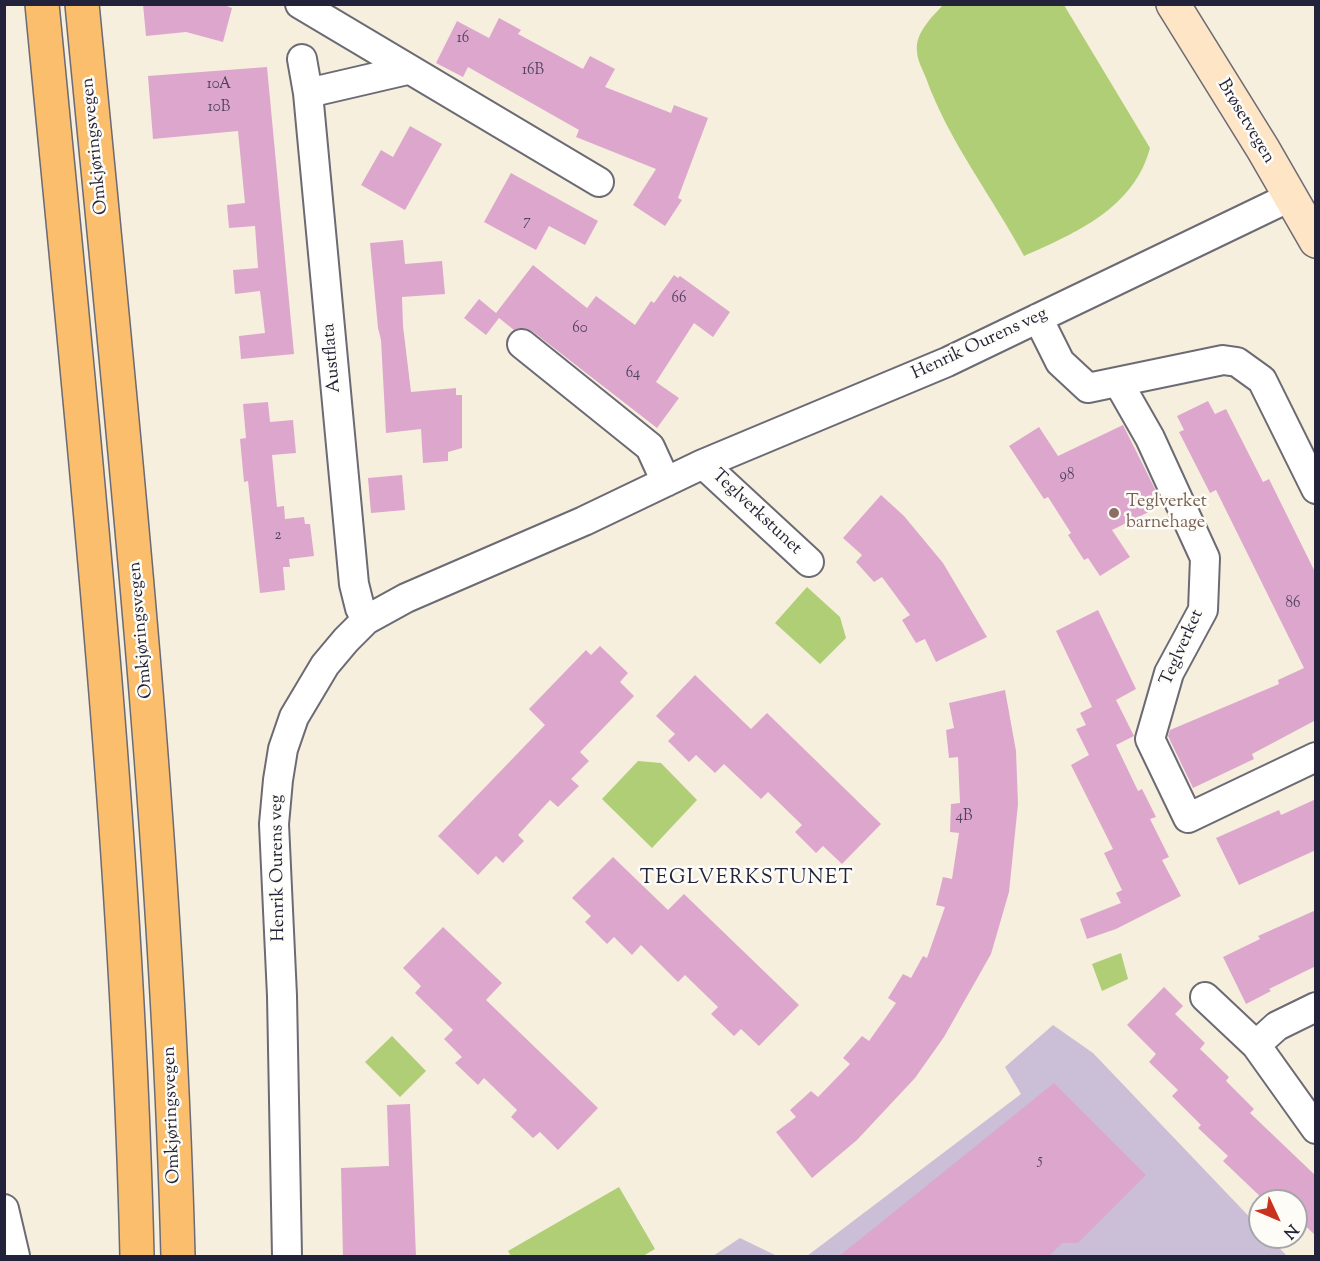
<!DOCTYPE html>
<meta charset="utf-8">
<style>
body{margin:0}
#map{position:relative;width:1320px;height:1261px;overflow:hidden;background:#f6efdd;font-family:"Sorts Mill Goudy",serif}
canvas{display:block}
.frame{position:absolute;inset:0;border:6px solid #22223b;pointer-events:none}
.north{position:absolute;left:1248px;top:1189px;width:60px;height:60px;box-sizing:border-box;background:#fdfcf7;border:2px solid #a5a5ac;border-radius:50%;rotate:134deg;font-size:16px;font-weight:700;line-height:24px;text-align:center;color:#22223b}
.north::after{content:'';display:block;margin:auto;width:21px;height:27px;background:#c8321e;clip-path:polygon(50% 0,100% 100%,50% 72%,0 100%)}
</style>
<div id="map">
<canvas width="1320" height="1261"></canvas>
<div class="frame"></div>
<div class="north">N</div>
</div>
<script>
const c = document.querySelector('canvas').getContext('2d');
c.lineJoin = 'round';
function paint(path, color) { c.fillStyle = color; c.fill(path, 'evenodd'); }
function stroke(path, color, width, dash) { c.strokeStyle = color; c.lineWidth = width; c.lineCap = dash ? 'butt' : 'round'; c.setLineDash(dash || []); c.stroke(path); }
function label(font, color, halo, rows, align = 'center') {
  c.font = font + ' "Sorts Mill Goudy",serif'; c.lineWidth = 5; c.setLineDash([]); c.textBaseline = 'middle'; c.strokeStyle = halo; c.fillStyle = color; for (const [text, x, y, turn = 0] of rows) {
    c.save(); c.translate(x, y); c.rotate((+turn || 0) * Math.PI / 180); c.textAlign = isNaN(turn) ? turn : align; if (halo) c.strokeText(text, 0, 0); c.fillText(text, 0, 0); c.restore();
  }
}
const industrial = new Path2D(`
 M1053,1025L1093,1053L1260,1228V1237H1269L1287,1256H807L1021,1094L1005,1067Z
 M740,1238L777,1256H713Z`);
const green = new Path2D(`
 M943,5H1064L1150,148C1134,208 1076,233 1024,256C992,196 949,142 926,78C923,70 917,60 917,51C915,33 932,17 943,5Z
 M807,587L840,617L846,638L820,664L775,623Z
 M638,761L661,763L697,800L652,848L602,799Z
 M1121,953L1128,979L1102,991L1092,964Z
 M392,1036L426,1071L400,1097L365,1062Z
 M619,1187L655,1249L643,1256H511L508,1251Z`);
const building = new Path2D(`
 M143,4H221L232,8L223,42L186,32L146,36Z
 M499,18L521,30L518,34L583,69L590,56L615,69L605,87L671,113L674,105L708,118L678,198L682,200L665,226L633,205L656,169L576,137L579,130L468,67L463,77L436,63L457,21L489,38Z
 M267,67L294,354L241,359L239,336L265,333L260,291L235,294L233,270L258,268L255,226L229,228L227,205L245,203L238,131L153,139L148,76Z
 M410,126L442,144L405,210L361,185L381,150L393,157Z
 M511,173L598,221L585,245L549,226L536,250L484,222Z
 M403,240L405,264L442,261L445,294L402,297L403,326L411,392L456,388V395H462V448L448,452V461L423,463L421,429L386,433L381,340L378,328L370,243Z
 M533,265L587,308L596,296L635,325L651,301L654,303L674,275L678,278L680,276L730,312L713,337L694,323L656,382L679,398L657,428L532,331L524,328L514,330L499,318L486,335L464,318L479,299L496,313Z
 M1208,401L1215,414L1226,409L1263,482L1269,479L1316,574V720L1252,754L1254,759L1193,788L1168,736L1170,730L1279,684L1278,680L1304,668L1216,490L1210,493L1179,432L1184,430L1177,416Z
 M268,402L270,422L293,420L296,453L272,455L277,507L284,506L285,519L304,517L305,524H310L314,556L289,559L290,567H283L285,590L260,593L248,481L244,482L240,439L246,438L243,404Z
 M1123,425L1163,505L1112,530L1130,557L1100,576L1088,558L1084,560L1068,535L1071,533L1048,497L1044,499L1009,446L1039,427L1058,456Z
 M402,475L405,510L371,513L368,478Z
 M881,495L904,516L943,563L987,637L936,662L925,639L916,643L902,620L910,615L882,577L874,582L856,562L862,555L843,538Z
 M1098,610L1136,689L1116,700L1134,736L1116,745L1138,791L1142,789L1156,817L1150,819L1169,857L1162,860L1181,896L1116,929L1087,939L1080,919L1121,903L1116,893L1122,890L1104,853L1113,849L1071,765L1089,755L1076,729L1086,725L1080,713L1092,707L1056,631Z
 M600,646L628,673L620,682L634,696L580,752L589,761L571,779L579,786L558,807L550,800L518,835L524,841L503,863L496,856L478,875L438,836L545,725L529,709L586,650L591,655Z
 M695,675L751,729L767,713L881,824L842,864L823,846L816,853L795,832L802,825L768,792L761,799L724,764L715,773L696,755L689,762L668,741L675,734L656,716Z
 M1005,690L1016,751L1018,804L1009,892L991,954L944,1037L915,1078L857,1140L812,1178L776,1132L796,1117L790,1110L811,1091L818,1097L850,1064L843,1058L862,1036L869,1041L896,1003L888,998L903,974L911,978L923,956L927,958L945,907L936,905L943,877L952,879L959,833L950,832L951,804L960,803L958,757L949,758L946,730L954,728L949,703Z
 M1316,799V850L1239,885L1216,838L1279,810L1281,815Z
 M613,857L668,910L684,894L799,1005L759,1046L741,1029L734,1036L711,1014L718,1007L685,975L678,982L641,945L632,955L614,937L607,944L585,922L591,916L572,898Z
 M1316,910V966L1269,989L1271,991L1246,1004L1223,957L1260,939L1258,936Z
 M443,927L502,983L486,1000L598,1108L558,1150L540,1132L533,1138L511,1117L517,1110L484,1078L478,1085L455,1063L462,1057L444,1039L453,1030L415,993L421,986L403,968Z
 M1164,987L1183,1006L1175,1014L1205,1043L1200,1049L1229,1077L1226,1081L1254,1109L1250,1113L1316,1176V1236L1296,1217V1201H1265L1223,1161L1228,1156L1198,1128L1201,1125L1172,1096L1178,1090L1149,1062L1156,1054L1127,1025Z
 M1054,1083L1146,1175L1078,1243H1062L1048,1257H838Z
 M410,1104L416,1257H343L341,1168L389,1166L387,1105Z`);
const street = new Path2D(`
 M300,4L599,182
 M302,59L308,93L354,584L360,608L366,620
 M308,93L407,70
 M1038,318L1060,362L1088,388L1223,360L1237,362L1262,380L1316,489
 M522,344L650,447L666,482
 M1118,382L1150,438L1205,558L1203,610L1169,673L1150,739L1188,818L1316,757
 M703,464L809,562
 M1205,997L1256,1045
 M1316,1007L1277,1026L1256,1045L1316,1129
 M4,1209L15,1256
 M287,1256L282,996L274,824L278,780L283,749L294,717L325,665L346,640L366,620L406,598L584,521L703,464L947,362L1290,197`);
const secondary = new Path2D(`
 M1173,4L1263,149L1316,241`);
const highway = new Path2D(`
 M42,4C82,421 127,838 137,1256
 M82,4C122,421 167,838 178,1256`);
const markers = [
 [1114,513,6,"#8d6e63"]
];
const numberNames = [
 ["16",463,39],
 ["16B",533,71],
 ["10A",219,85],
 ["10B",219,108],
 ["7",527,222],
 ["66",679,299],
 ["60",580,329],
 ["64",633,374],
 ["98",1067,476],
 ["2",278,536],
 ["86",1293,604],
 ["4B",964,817],
 ["5",1040,1161]
];
const streetNames = [
 ["Brøsetvegen",1245,122,59],
 ["Omkjøringsvegen",96,146,-96],
 ["Henrik Ourens veg",980,345,-25],
 ["Austflata",333,358,-95],
 ["Teglverkstunet",756,513,43],
 ["Omkjøringsvegen",142,630,-95],
 ["Teglverket",1183,648,-66],
 ["Henrik Ourens veg",279,868,-91],
 ["Omkjøringsvegen",173,1115,-92]
];
const educationNames = [
 ["Teglverket",1126,503],
 ["barnehage",1126,524]
];
const neighbourhoodNames = [
 ["TEGLVERKSTUNET",747,880]
];
paint(industrial, '#cabfd6');
paint(green, '#afce76');
paint(building, '#dda7cd');
stroke(street, '#6c6a74', 32);
stroke(secondary, '#6c6a74', 36);
stroke(highway, '#6c6a74', 36);
stroke(street, '#fff', 28);
stroke(secondary, '#fde5c5', 33);
stroke(highway, '#fabe6d', 33);
for (const [x, y, r, color] of markers) { const dot = new Path2D(); dot.arc(x, y, r, 0, 2 * Math.PI); c.fillStyle = color; c.fill(dot); stroke(dot, '#fdfcf7', 2); }
label('15px', '#514360', null, numberNames);
label('18px', '#22223b', '#fdfcf7', streetNames);
label('18px', '#785e54', '#fdfcf7', educationNames, 'left');
c.letterSpacing = '1.5px';
label('20px', '#22223b', '#fdfcf7', neighbourhoodNames);
c.letterSpacing = '0px';
</script>
